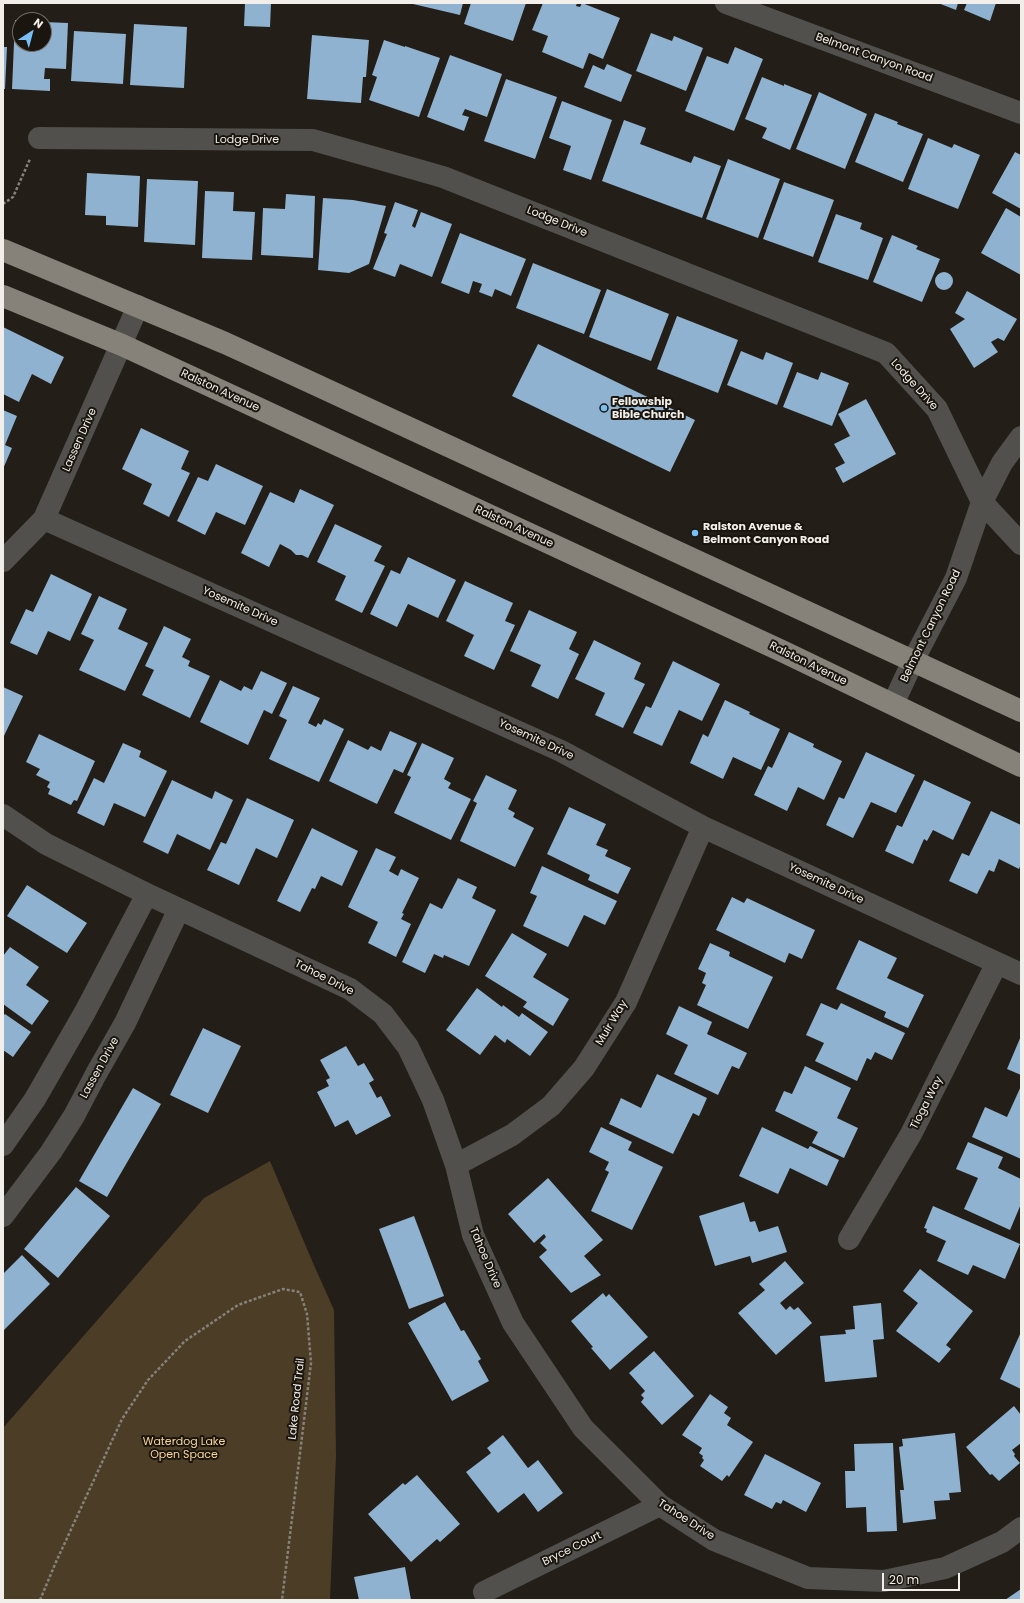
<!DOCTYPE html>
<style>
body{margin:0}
#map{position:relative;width:1024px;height:1603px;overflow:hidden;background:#231e17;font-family:Poppins,sans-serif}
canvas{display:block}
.frame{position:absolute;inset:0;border:4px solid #f2efea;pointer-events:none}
.north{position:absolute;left:12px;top:12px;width:40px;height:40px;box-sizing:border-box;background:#1a150e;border:1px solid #706c66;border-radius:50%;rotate:36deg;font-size:11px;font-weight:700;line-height:16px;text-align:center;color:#f2efea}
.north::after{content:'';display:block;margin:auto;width:14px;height:18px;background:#78bff7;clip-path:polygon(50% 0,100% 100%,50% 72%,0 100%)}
.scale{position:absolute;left:882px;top:1573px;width:78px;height:18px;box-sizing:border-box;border:2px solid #f2efea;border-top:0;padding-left:5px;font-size:12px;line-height:14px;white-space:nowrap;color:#f2efea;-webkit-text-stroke:3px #1a150e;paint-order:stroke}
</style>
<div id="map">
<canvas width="1024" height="1603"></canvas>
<div class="frame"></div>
<div class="north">N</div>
<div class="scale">20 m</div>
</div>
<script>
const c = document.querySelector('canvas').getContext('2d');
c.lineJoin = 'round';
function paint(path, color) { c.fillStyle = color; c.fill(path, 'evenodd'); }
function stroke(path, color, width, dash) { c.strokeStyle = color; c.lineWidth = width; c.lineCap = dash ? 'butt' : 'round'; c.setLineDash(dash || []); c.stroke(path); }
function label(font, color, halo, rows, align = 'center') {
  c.font = font + ' Poppins,sans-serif'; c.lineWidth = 4; c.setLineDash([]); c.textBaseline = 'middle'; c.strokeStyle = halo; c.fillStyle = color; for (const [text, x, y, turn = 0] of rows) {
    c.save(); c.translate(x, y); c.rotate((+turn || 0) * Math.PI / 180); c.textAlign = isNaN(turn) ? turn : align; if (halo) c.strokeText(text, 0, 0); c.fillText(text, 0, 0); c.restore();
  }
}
const green = new Path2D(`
 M270,1161L313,1263L334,1310L336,1456L330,1600H3V1428L204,1198Z`);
const building = new Path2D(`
 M245,3H271L270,27L244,26Z
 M413,3H463L460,15L413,4Z
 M471,3H526L513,41L464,24Z
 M543,3H577L576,6L580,7L582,3L620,18L603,59L589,53L583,69L542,52L548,36L532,30Z
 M938,3H958L956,10Z
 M967,3H996L990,21L964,10Z
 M15,20L20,21V44H44V22L68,23L66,69L45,68L44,79H50V91L12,89Z
 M134,24L187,27L184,88L130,85Z
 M74,31L126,34L123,84L71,81Z
 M651,33L672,41L674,36L703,48L686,91L636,71Z
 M312,35L369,40L366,77H363L361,103L307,99Z
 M384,40L405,47V46L440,58L419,117L369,100L377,77L372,75Z
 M3,47H7L5,89H3Z
 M735,47L763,59L734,131L685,111L707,56L728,64Z
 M450,55L502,74L487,117L465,109L462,115L469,117L464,131L427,117Z
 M607,64L632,75L621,102L584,87L593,65L604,70Z
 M762,77L784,86V84L812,95L790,150L762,138L767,128L745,119Z
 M506,79L557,97L535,159L484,141Z
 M819,92L867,114L845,169L796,149Z
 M562,101L612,120L591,180L563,170L571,146L549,138Z
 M875,113L898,122L897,124L923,134L903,182L855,162Z
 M624,120L646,128L640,144L691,163L694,156L721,166L702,218L602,181Z
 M928,138L952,148L954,144L980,155L958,209L908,189Z
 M1015,152L1021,155V209L992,193Z
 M728,159L780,179L758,238L706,219Z
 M87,173L140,176L138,227L106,225V216L85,215Z
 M147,179L198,181L195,245L144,242Z
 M784,182L834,200L813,257L763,239Z
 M205,191L234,192L233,211L255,212L252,260L202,258Z
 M286,194L315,196L313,258L261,255L263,208L285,209Z
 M323,198L353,200L386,206L369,264L349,273L318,270Z
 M395,202L418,210L412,226L415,228L421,212L452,224L432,277L400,264L395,277L373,269L387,234L384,233Z
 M1006,208L1021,217V275L981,253Z
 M836,214L862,223L860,229L883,238L868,280L818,262Z
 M460,233L526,259L511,296L495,289L492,297L479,292L482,284L473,281L469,294L441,283Z
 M892,235L918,246L916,249L940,259L922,302L873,282Z
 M533,263L601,290L584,334L516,308Z
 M935 281a9 9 0 1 1 18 0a9 9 0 1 1-18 0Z
 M607,289L669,314L651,361L589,337Z
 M967,291L1017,319L1004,341L998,338L991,342L998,352L974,368L950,329L965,319L955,313Z
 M677,316L738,340L718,393L657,369Z
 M3,327L64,357L51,384L32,374L19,402L3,394Z
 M538,344L695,420L670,472L512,396Z
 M741,351L763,360L766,352L793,363L777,405L727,385Z
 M797,372L818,380L821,372L849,383L832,426L783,407Z
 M866,399L896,454L843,483L835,468L845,463L834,444L850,436L838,414Z
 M3,410L17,416L5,445L12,448L3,469Z
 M141,428L189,451L181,469L190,473L169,517L143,504L152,484L122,469Z
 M216,464L263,486L245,525L216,512L205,535L177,521L198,477L208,481Z
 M300,489L334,505L308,558L302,555H296L291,550L280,544L269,567L241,553L270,492L294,503Z
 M335,524L382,546L374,561L385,566L362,613L335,600L346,576L317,562Z
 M408,557L456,580L438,618L408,604L397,627L370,614L391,570L400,574Z
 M51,574L92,594L70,641L48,631L37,655L10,643L26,609L33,612Z
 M465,581L513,603L505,621L515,625L494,670L464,656L474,635L446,621Z
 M99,596L127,609L118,629L148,643L125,691L79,670L94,640L81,634Z
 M529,610L577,632L569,649L579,654L558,699L531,686L541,665L510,651Z
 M164,626L191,639L182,657L190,661L188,666L210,676L190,718L142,695L154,670L145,666Z
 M594,640L641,663L634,679L645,684L623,728L595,715L605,693L575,679Z
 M673,661L720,684L702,721L679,710L662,746L633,733L646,706L651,708Z
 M261,671L287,683L272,714L264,710L248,745L200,722L220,680L241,691L244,686L252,690Z
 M293,686L320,698L308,723L316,727L318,723L321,725L324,719L344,729L319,782L269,759L287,720L279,716Z
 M3,687L23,696L3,738Z
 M725,700L750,712L749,714L780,729L761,770L733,757L723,779L690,763L703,734L708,737Z
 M390,731L417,743L403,773L394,769L377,804L329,781L348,740L368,750L371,746L381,751Z
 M789,732L814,744L813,747L842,761L824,800L798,787L787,811L754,795L768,766L772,768Z
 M39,734L95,761L77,801L74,800L71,805L48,794L50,789L47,787L50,782L36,775L40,769L26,762Z
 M123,743L141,751L139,757L167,771L145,817L114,803L104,826L77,813L94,778L104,783Z
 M422,743L454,758L444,779L451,783L448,788L471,799L451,840L394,813L411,777L407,775Z
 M866,752L915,775L896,813L871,802L853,838L826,825L839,797L844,799Z
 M486,775L517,790L508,809L515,813L513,817L534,828L515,867L460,841L477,803L473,801Z
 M172,780L212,799L215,791L233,800L210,850L177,834L168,854L143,842Z
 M924,780L971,802L953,840L933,830L927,841L924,839L913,864L885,851L897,825L902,827Z
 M247,798L294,820L277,858L256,848L239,885L207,870L221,842L226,844Z
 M569,807L606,824L596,845L608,850L605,856L631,868L618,894L588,880L590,875L547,854Z
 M991,811L1021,825V864L1019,869L999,859L994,872L989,870L977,894L949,881L962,853L969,856Z
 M312,828L358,851L342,886L321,876L315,889L312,888L300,912L277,901Z
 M376,848L396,857L389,871L398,876L401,869L419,878L402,913L404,914L401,919L411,924L396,957L368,943L378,922L348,907Z
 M542,866L617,901L605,925L584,915L568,947L523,926L537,896L530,893Z
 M458,878L477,887L472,898L496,910L469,966L444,955L443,958L434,954L425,973L402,962L430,903L442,909Z
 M27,885L87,923L67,953L7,916Z
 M732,897L744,903L747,898L815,930L802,959L789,953L785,963L716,930Z
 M512,933L547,954L533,977L569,999L553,1026L523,1007L527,1002L485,976Z
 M859,940L897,958L887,978L924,995L908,1028L884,1017L886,1012L836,989Z
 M710,943L730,952L729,956L773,977L748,1029L697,1005L706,985L702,983L706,973L698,969Z
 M10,947L39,967L26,985L49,1001L32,1025L3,1004V956Z
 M477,988L502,1007L503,1005L519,1017L522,1013L548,1032L530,1056L507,1039L505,1043L495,1035L480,1055L446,1030Z
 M821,1003L837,1010L841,1003L905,1033L892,1060L875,1052L871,1060L867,1058L857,1081L815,1061L824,1043L806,1035Z
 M679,1006L712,1022L707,1034L747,1053L739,1069L732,1066L718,1095L674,1074L688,1045L666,1034Z
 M5,1014L31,1032L13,1057L3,1050V1016Z
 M203,1028L241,1046L208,1113L170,1095Z
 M1021,1036V1075L1007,1069Z
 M346,1046L358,1066L364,1063L374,1080L369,1083L377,1098L381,1096L391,1116L356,1135L348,1120L335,1127L317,1092L329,1086L326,1080L330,1078L320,1060Z
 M805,1066L851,1088L837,1118L858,1128L844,1158L812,1143L818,1132L775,1111L784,1091L792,1094Z
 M657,1074L707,1098L699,1116L693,1113L673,1154L609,1124L621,1098L641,1108Z
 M1021,1086V1159L972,1137L985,1107L1007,1117Z
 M133,1088L161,1104L107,1197L79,1181Z
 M601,1127L632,1142L628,1150L663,1167L632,1230L591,1211L609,1172L605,1170L609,1162L589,1152Z
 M762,1127L808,1149L810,1146L839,1160L827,1186L790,1168L778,1194L739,1176Z
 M968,1142L1003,1157L998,1168L1021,1179V1204L1010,1230L964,1209L978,1178L956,1169Z
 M548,1178L603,1240L584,1256L601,1275L571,1293L539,1257L547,1250L540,1243L546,1237L544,1234L534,1243L508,1214Z
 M76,1187L110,1216L58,1278L24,1249Z
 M744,1202L750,1222L755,1221L759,1232L778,1226L787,1252L752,1263L750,1256L715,1266L699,1216Z
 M933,1206L1020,1244L1005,1279L973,1265L968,1275L937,1261L946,1241L926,1232L927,1229L924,1228Z
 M414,1216L444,1296L409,1309L379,1229Z
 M22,1255L50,1284L3,1331V1274Z
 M785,1261L804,1283L780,1303L786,1310L790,1306L794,1310L798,1307L812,1323L776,1355L738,1313L765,1290L759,1284Z
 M920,1269L973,1311L946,1345L951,1349L939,1363L896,1331L918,1303L903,1291Z
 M603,1293L606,1297L609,1294L648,1337L610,1370L591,1348L593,1347L571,1321Z
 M445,1302L461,1331L464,1330L481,1359L478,1361L489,1381L452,1401L408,1323Z
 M881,1303L884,1339L873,1340L877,1377L825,1382L820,1336L846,1334L845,1330L855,1329L853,1306Z
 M1021,1332V1389L1000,1379Z
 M654,1351L694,1396L662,1425L641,1402L644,1398L641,1395L645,1391L629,1373Z
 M710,1394L728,1407L724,1413L731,1418L727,1425L753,1442L729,1477L727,1475L722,1481L700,1466L704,1460L702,1458L703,1456L699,1453L702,1448L682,1435Z
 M1014,1406L1021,1415V1443L1012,1450L1015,1454L1014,1456L1020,1463L999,1481L992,1474L990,1475L966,1447Z
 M955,1433L961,1492L949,1493L950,1500L934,1501L936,1519L903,1523L900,1490H904L899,1447L903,1446L902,1439Z
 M503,1435L528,1468L538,1460L563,1493L538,1512L524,1493L498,1513L466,1472L491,1453L487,1448Z
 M893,1443L897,1531L867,1532L866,1507L846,1508L845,1471H855L854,1444Z
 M765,1454L821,1483L806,1512L783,1500L781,1504L776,1502L772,1509L744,1495Z
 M417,1475L460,1524L440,1542L437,1539L411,1562L368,1514L403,1483L405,1485Z
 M405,1567L411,1600H359L354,1577Z
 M1021,1589V1600H1005Z`);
const path = new Path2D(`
 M3,204L13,197L30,159
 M40,1600L56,1562L122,1419L148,1380L185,1341L238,1305L283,1289L300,1292L307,1314L311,1363L282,1600`);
const minor = new Path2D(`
 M726,3L1021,113
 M39,138L313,140L443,177L886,353L937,409L982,502L1021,544
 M44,519L561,751L703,827L1021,974
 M3,561L44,519L138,306
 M893,704L913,661L956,578L982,502L1002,463L1021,437
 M3,815L46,844L147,894L350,989L383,1014L408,1047L433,1100L456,1165L473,1235L513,1323L583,1428L660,1505L714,1540L808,1578L884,1581L945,1568L1002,1542L1021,1528
 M3,1145L35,1099L85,1012L147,894
 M456,1165L512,1135L551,1106L584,1068L626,1002L703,827
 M3,1216L51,1152L74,1116L96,1074L125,1023L179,909
 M849,1239L911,1134L997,963
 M484,1592L660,1505`);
const major = new Path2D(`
 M3,250L225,343L284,370L1021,711
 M3,296L122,345L784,652L1021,766`);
const markers = [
 [604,408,4,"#78bff7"],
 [695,533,4,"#78bff7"]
];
const streetNames = [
 ["Belmont Canyon Road",874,58,20],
 ["Lodge Drive",247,140],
 ["Lodge Drive",557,222,22],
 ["Lodge Drive",914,385,48],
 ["Ralston Avenue",220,391,25],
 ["Lassen Drive",80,440,-66],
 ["Ralston Avenue",514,527,25],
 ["Yosemite Drive",240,607,24],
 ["Belmont Canyon Road",931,626,-64],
 ["Ralston Avenue",808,664,26],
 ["Yosemite Drive",536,740,25],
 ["Yosemite Drive",826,884,25],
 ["Tahoe Drive",324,978,27],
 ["Muir Way",612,1023,-59],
 ["Lassen Drive",100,1068,-61],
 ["Tioga Way",927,1103,-63],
 ["Tahoe Drive",485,1258,67],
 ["Lake Road Trail",297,1399,-84],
 ["Tahoe Drive",686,1520,33],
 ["Bryce Court",572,1549,-26]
];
const poiNames = [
 ["Fellowship",612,402],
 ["Bible Church",612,415],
 ["Ralston Avenue &",703,527],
 ["Belmont Canyon Road",703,540]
];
const parkNames = [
 ["Waterdog Lake",184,1442],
 ["Open Space",184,1455]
];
paint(green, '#4b3d26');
paint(building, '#8eb2cf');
stroke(path, '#85817b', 2.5, [3, 2]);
stroke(minor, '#52504c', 22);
stroke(major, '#868179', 22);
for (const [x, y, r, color] of markers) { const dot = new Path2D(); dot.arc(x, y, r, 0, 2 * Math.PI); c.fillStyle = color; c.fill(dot); stroke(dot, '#1a150e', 1.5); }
label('11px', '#f2efea', '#1a150e', streetNames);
label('bold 11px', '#f2efea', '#1a150e', poiNames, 'left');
label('11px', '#f9d598', '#1a150e', parkNames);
</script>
